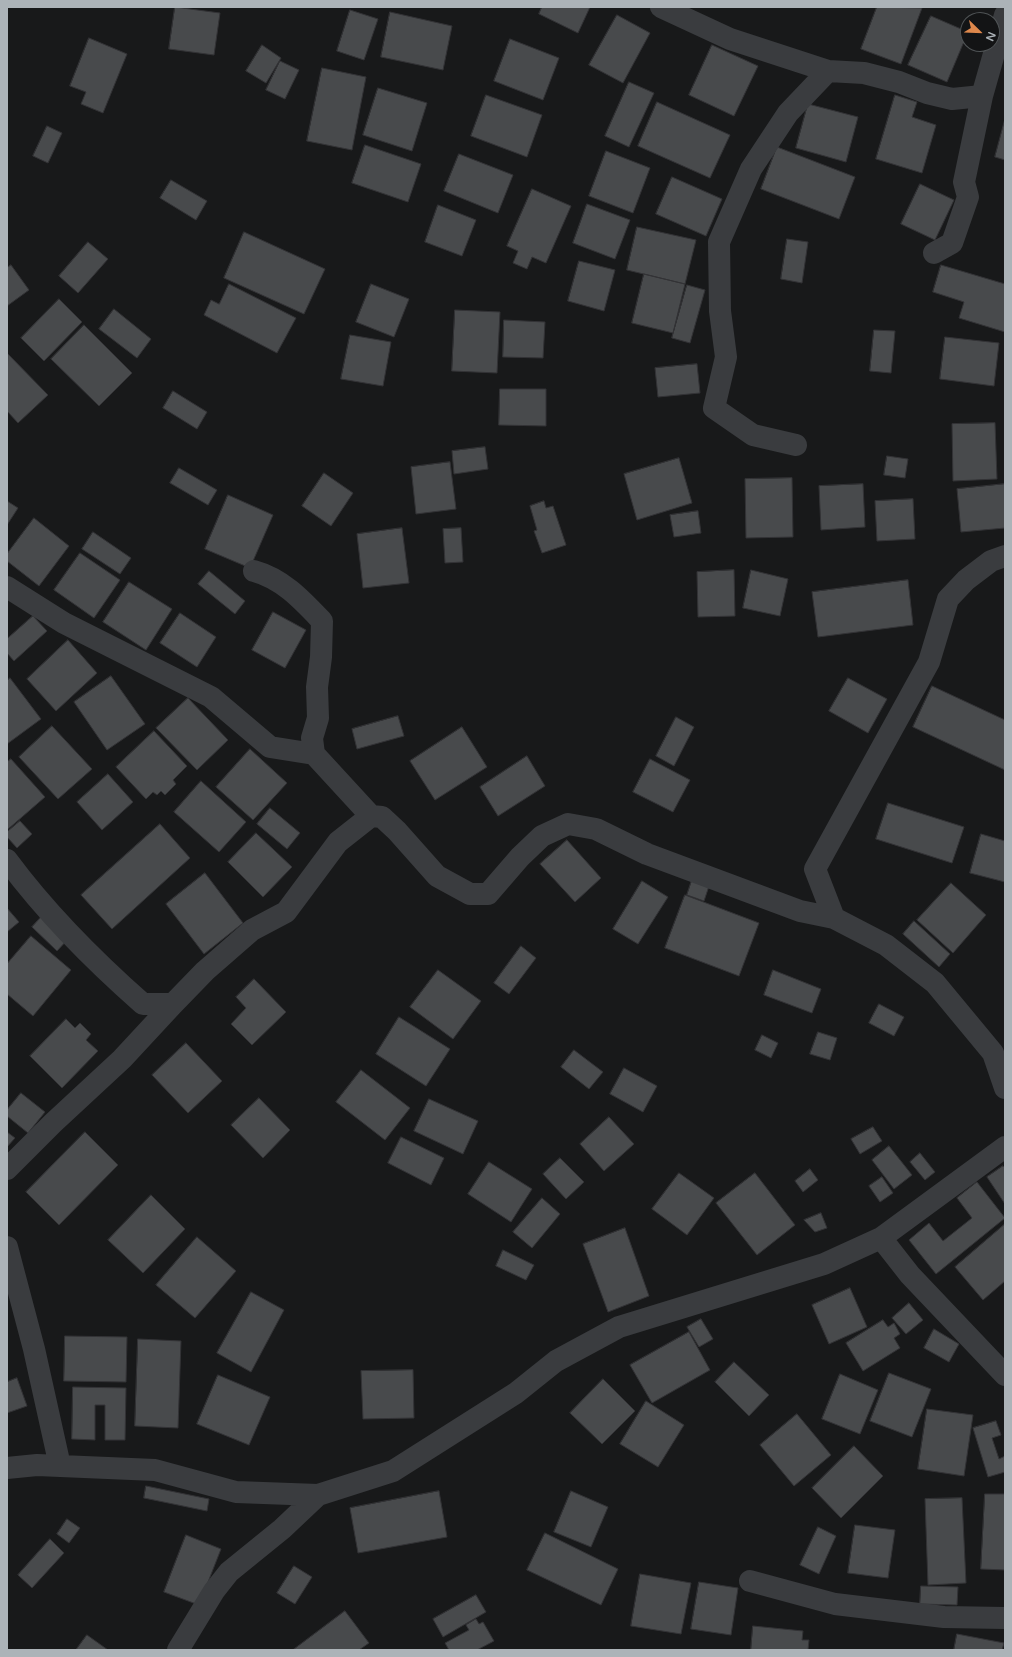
<!DOCTYPE html>
<style>
body{margin:0}
#map{position:relative;width:1012px;height:1657px;overflow:hidden;background:#18191a;font-family:"Varela Round",sans-serif}
canvas{display:block}
.frame{position:absolute;inset:0;border:8px solid #acb3b8;pointer-events:none}
.north{position:absolute;left:960px;top:12px;width:40px;height:40px;box-sizing:border-box;background:#131415;border:1px solid #505456;border-radius:50%;rotate:113deg;font-size:11px;font-weight:700;line-height:16px;text-align:center;color:#acb3b8}
.north::after{content:'';display:block;margin:auto;width:14px;height:18px;background:#de884c;clip-path:polygon(50% 0,100% 100%,50% 72%,0 100%)}
</style>
<div id="map">
<canvas width="1012" height="1657"></canvas>
<div class="frame"></div>
<div class="north">N</div>
</div>
<script>
const c = document.querySelector('canvas').getContext('2d');
c.lineJoin = 'round';
function paint(path, color) { c.fillStyle = color; c.fill(path, 'evenodd'); }
function stroke(path, color, width, dash) { c.strokeStyle = color; c.lineWidth = width; c.lineCap = dash ? 'butt' : 'round'; c.setLineDash(dash || []); c.stroke(path); }
const building = new Path2D(`
 M175,7L220,13L214,55L169,49Z
 M542,7H590L578,33L539,14Z
 M877,7L922,8L901,64L861,49Z
 M350,10L378,19L364,60L337,51Z
 M390,12L452,26L443,70L381,57Z
 M617,15L650,33L623,83L589,65Z
 M931,16L968,32L947,82L908,65Z
 M89,38L127,54L103,113L81,104L86,92L70,86Z
 M510,39L559,58L543,100L494,81Z
 M262,45L281,58L266,83L246,71Z
 M712,45L758,66L734,116L689,95Z
 M280,61L299,70L285,99L266,90Z
 M322,68L366,77L352,150L307,141Z
 M629,82L654,93L629,147L605,136Z
 M378,88L427,103L412,151L363,135Z
 M486,95L542,115L527,157L471,136Z
 M895,95L917,102L912,117L936,125L922,173L876,159Z
 M657,102L730,135L710,178L638,146Z
 M808,104L858,117L846,162L796,148Z
 M1005,119V160L995,157Z
 M47,126L62,133L48,163L33,156Z
 M365,145L421,164L408,202L352,183Z
 M777,147L855,177L839,219L761,189Z
 M606,151L650,168L633,213L589,196Z
 M459,154L513,175L498,213L444,191Z
 M672,177L722,199L706,236L656,214Z
 M171,180L207,201L196,220L160,198Z
 M920,184L954,200L935,240L901,224Z
 M532,189L571,206L546,263L532,257L527,269L513,263L518,251L507,246Z
 M587,204L630,220L615,259L573,243Z
 M438,205L476,220L462,256L425,242Z
 M637,227L696,240L685,284L627,270Z
 M244,232L325,269L304,314L224,278Z
 M787,239L808,242L802,283L781,279Z
 M88,242L108,259L78,293L59,276Z
 M579,261L615,270L604,311L568,301Z
 M11,265L29,290L7,306V268Z
 M941,265L1005,284V332L959,318L964,302L933,292Z
 M644,274L685,284L673,333L632,323Z
 M229,284L296,318L277,353L204,315L211,300L219,304Z
 M371,284L409,299L394,337L356,322Z
 M687,285L705,290L690,343L672,338Z
 M59,299L82,322L44,361L21,338Z
 M114,309L151,339L137,358L99,329Z
 M455,310L500,312L497,373L452,371Z
 M504,320L545,322L543,358L503,357Z
 M84,325L132,373L99,406L51,359Z
 M874,330L895,331L891,373L870,371Z
 M350,335L391,342L383,386L341,379Z
 M945,337L999,343L994,386L940,379Z
 M8,354L48,395L18,423L7,411Z
 M697,364L700,393L658,397L655,368Z
 M500,389H546V426L499,425Z
 M173,391L207,412L197,429L163,408Z
 M995,423L997,479L953,481L952,424Z
 M485,447L488,469L454,474L452,451Z
 M887,456L908,459L905,478L884,475Z
 M679,458L692,503L637,520L624,474Z
 M450,462L456,509L416,514L411,467Z
 M179,468L217,490L208,505L170,483Z
 M324,473L353,493L331,526L302,506Z
 M792,478L793,537L746,538L745,479Z
 M863,484L865,527L821,530L819,486Z
 M1005,484V528L961,532L957,489Z
 M228,495L273,515L250,568L205,549Z
 M913,499L915,539L877,541L875,501Z
 M7,501L18,508L7,525Z
 M544,501L546,508L553,506L566,545L542,553L534,531L537,530L530,506Z
 M698,511L701,533L674,537L670,515Z
 M34,518L69,546L39,586L7,561V554Z
 M402,528L409,583L363,588L357,534Z
 M461,528L463,562L445,563L443,529Z
 M93,532L131,558L120,574L82,549Z
 M80,553L120,580L94,618L54,590Z
 M734,570L735,616L698,617L697,572Z
 M751,570L788,579L780,616L743,608Z
 M209,571L245,601L235,614L198,584Z
 M908,580L913,625L818,637L812,592Z
 M129,582L172,609L146,650L103,622Z
 M273,612L306,630L285,668L252,650Z
 M180,613L216,637L197,667L160,643Z
 M33,616L47,631L14,661L7,653V639Z
 M68,640L97,673L56,711L27,679Z
 M111,676L145,724L107,750L74,702Z
 M10,678L41,719L7,744V681Z
 M848,678L887,699L868,733L829,711Z
 M932,686L1005,720V770L913,727Z
 M188,698L228,740L197,770L156,728Z
 M398,716L404,736L357,749L352,729Z
 M676,717L694,727L674,766L656,756Z
 M52,726L92,769L58,799L19,757Z
 M462,727L487,767L435,800L410,761Z
 M154,731L187,766L173,780L176,784L165,795L161,791L157,795L153,792L146,799L116,767Z
 M250,749L287,783L253,820L216,787Z
 M527,756L545,786L498,816L480,787Z
 M11,759L45,797L7,830V762Z
 M650,759L690,780L673,812L633,792Z
 M108,774L133,802L102,830L77,802Z
 M201,781L246,822L219,852L174,812Z
 M888,803L964,827L952,863L876,839Z
 M270,808L300,833L287,849L257,824Z
 M20,821L32,834L17,848L7,837V832Z
 M160,824L190,858L112,929L81,895Z
 M256,833L292,867L263,897L228,862Z
 M981,834L1005,841V882L970,873Z
 M567,840L601,878L575,902L540,864Z
 M205,873L243,923L204,954L166,904Z
 M693,877L710,883L704,901L687,895Z
 M642,881L668,897L638,944L613,929Z
 M951,883L986,915L953,953L917,920Z
 M685,895L759,923L739,976L665,948Z
 M7,908L19,922L7,932Z
 M44,914L69,938L57,951L32,927Z
 M914,921L950,954L939,967L903,934Z
 M31,936L71,970L33,1016L7,994V964Z
 M521,946L536,958L509,994L494,983Z
 M438,970L481,1001L453,1039L410,1007Z
 M773,970L821,989L812,1013L764,995Z
 M254,979L286,1012L252,1045L231,1024L246,1008L236,997Z
 M879,1004L904,1017L894,1036L869,1023Z
 M399,1017L450,1049L426,1086L376,1054Z
 M66,1019L75,1028L80,1023L91,1034L86,1040L98,1051L62,1088L30,1056Z
 M818,1032L837,1038L830,1060L810,1054Z
 M762,1035L778,1043L771,1058L755,1050Z
 M186,1043L222,1081L188,1113L152,1075Z
 M574,1050L603,1072L589,1089L561,1067Z
 M624,1068L657,1086L643,1112L610,1094Z
 M361,1070L410,1108L385,1140L336,1102Z
 M21,1093L45,1112L28,1133L7,1116V1110Z
 M259,1098L290,1130L263,1158L231,1125Z
 M429,1099L478,1121L463,1154L414,1131Z
 M609,1117L634,1144L604,1171L580,1144Z
 M873,1127L882,1141L860,1154L851,1139Z
 M7,1132L15,1138L7,1147Z
 M85,1132L118,1165L59,1225L26,1192Z
 M401,1137L444,1158L431,1185L388,1163Z
 M889,1146L912,1175L894,1189L872,1160Z
 M920,1153L935,1172L925,1180L910,1162Z
 M560,1158L584,1182L566,1199L543,1174Z
 M489,1162L532,1189L511,1222L468,1194Z
 M1003,1166L1005,1168V1204L987,1177Z
 M810,1169L818,1180L803,1192L795,1181Z
 M679,1173L714,1198L687,1235L652,1209Z
 M755,1173L795,1225L757,1255L716,1203Z
 M882,1177L893,1193L880,1202L869,1186Z
 M977,1182L1005,1218L936,1274L909,1240L929,1223L943,1241L972,1218L957,1198Z
 M151,1195L185,1229L143,1273L108,1240Z
 M542,1198L560,1214L532,1248L513,1232Z
 M821,1213L827,1228L815,1232L804,1220Z
 M1005,1224V1281L983,1300L955,1267Z
 M625,1228L649,1296L608,1312L583,1244Z
 M197,1237L236,1271L195,1318L156,1285Z
 M503,1250L534,1265L526,1280L496,1266Z
 M850,1288L867,1327L829,1344L812,1305Z
 M251,1292L284,1310L251,1372L217,1353Z
 M909,1303L923,1320L906,1334L892,1318Z
 M701,1319L713,1339L699,1347L687,1327Z
 M883,1320L888,1327L894,1323L900,1334L894,1338L900,1348L863,1371L846,1343Z
 M934,1329L959,1344L949,1362L924,1348Z
 M689,1332L710,1370L652,1403L630,1365Z
 M65,1336L127,1337L126,1382L64,1381Z
 M138,1339L181,1341L178,1428L135,1426Z
 M734,1362L769,1395L749,1416L715,1382Z
 M413,1370L414,1418L363,1419L361,1371Z
 M889,1373L931,1389L912,1437L870,1421Z
 M840,1374L878,1390L860,1434L822,1419Z
 M218,1375L270,1397L249,1445L197,1424Z
 M17,1378L27,1406L7,1413V1382Z
 M603,1379L635,1411L602,1444L570,1413Z
 M73,1387L126,1388L125,1440H105V1405H95V1440L72,1439Z
 M646,1401L684,1425L658,1467L620,1444Z
 M927,1409L973,1415L964,1476L918,1469Z
 M797,1414L831,1455L794,1486L760,1445Z
 M996,1421L1001,1435L992,1438L999,1459L1005,1456V1472L988,1477L973,1428Z
 M854,1446L883,1476L841,1518L812,1488Z
 M146,1486L209,1499L207,1511L144,1498Z
 M439,1491L447,1537L358,1553L350,1508Z
 M571,1491L608,1507L591,1547L554,1532Z
 M985,1494H1005V1570L981,1569Z
 M962,1498L966,1583L928,1585L925,1499Z
 M67,1519L80,1528L69,1543L57,1534Z
 M855,1525L895,1530L888,1578L848,1573Z
 M818,1527L836,1536L819,1574L800,1565Z
 M545,1533L618,1569L601,1605L527,1570Z
 M186,1535L221,1549L199,1605L164,1592Z
 M50,1539L64,1553L32,1588L18,1575Z
 M294,1566L312,1577L295,1604L277,1593Z
 M640,1574L691,1583L681,1634L631,1626Z
 M699,1582L738,1588L731,1635L691,1629Z
 M921,1586L958,1587L957,1605L920,1604Z
 M476,1595L486,1612L443,1637L433,1619Z
 M345,1611L369,1643L359,1650H293Z
 M476,1619L479,1624L483,1622L494,1641L477,1650H449L445,1643L469,1630L466,1625Z
 M753,1626L803,1631L802,1640H809L808,1650H751Z
 M957,1634L1004,1643L1002,1650H954Z
 M87,1635L108,1650H76Z`);
const minor = new Path2D(`
 M661,7L730,39L828,71L864,73L899,82L927,93L952,99L982,96
 M934,253L952,243L968,197L964,182L982,96L1005,15
 M796,445L753,435L714,408L726,357L720,311L719,242L751,169L788,113L828,71
 M254,571C283,579 302,600 322,621L321,657L317,687L318,718L312,738L314,754L371,816L382,817L397,831L437,876L470,894H488L520,857L542,836L568,824L596,829L647,854L800,911L834,918L886,945L935,983L993,1053L1005,1088
 M7,587L64,623L211,697L270,747L314,754
 M7,860C47,914 93,960 143,1004H173L205,971L252,930L286,912L338,842L371,816
 M834,918L815,869L929,662L948,599L966,580L991,561L1005,556
 M7,1169L53,1123L122,1059L173,1004
 M881,1238L910,1275L1005,1375
 M7,1247L34,1349L60,1466
 M7,1468L37,1465L155,1470L236,1492L318,1495L393,1471L516,1393L556,1361L619,1327L824,1264L881,1238L1005,1147
 M750,1581L835,1604L944,1617L1005,1618
 M178,1650L214,1591L229,1572L282,1529L318,1495`);
paint(building, '#484a4c');
stroke(building, '#333336', 1);
stroke(minor, '#3a3c3f', 22);
</script>
